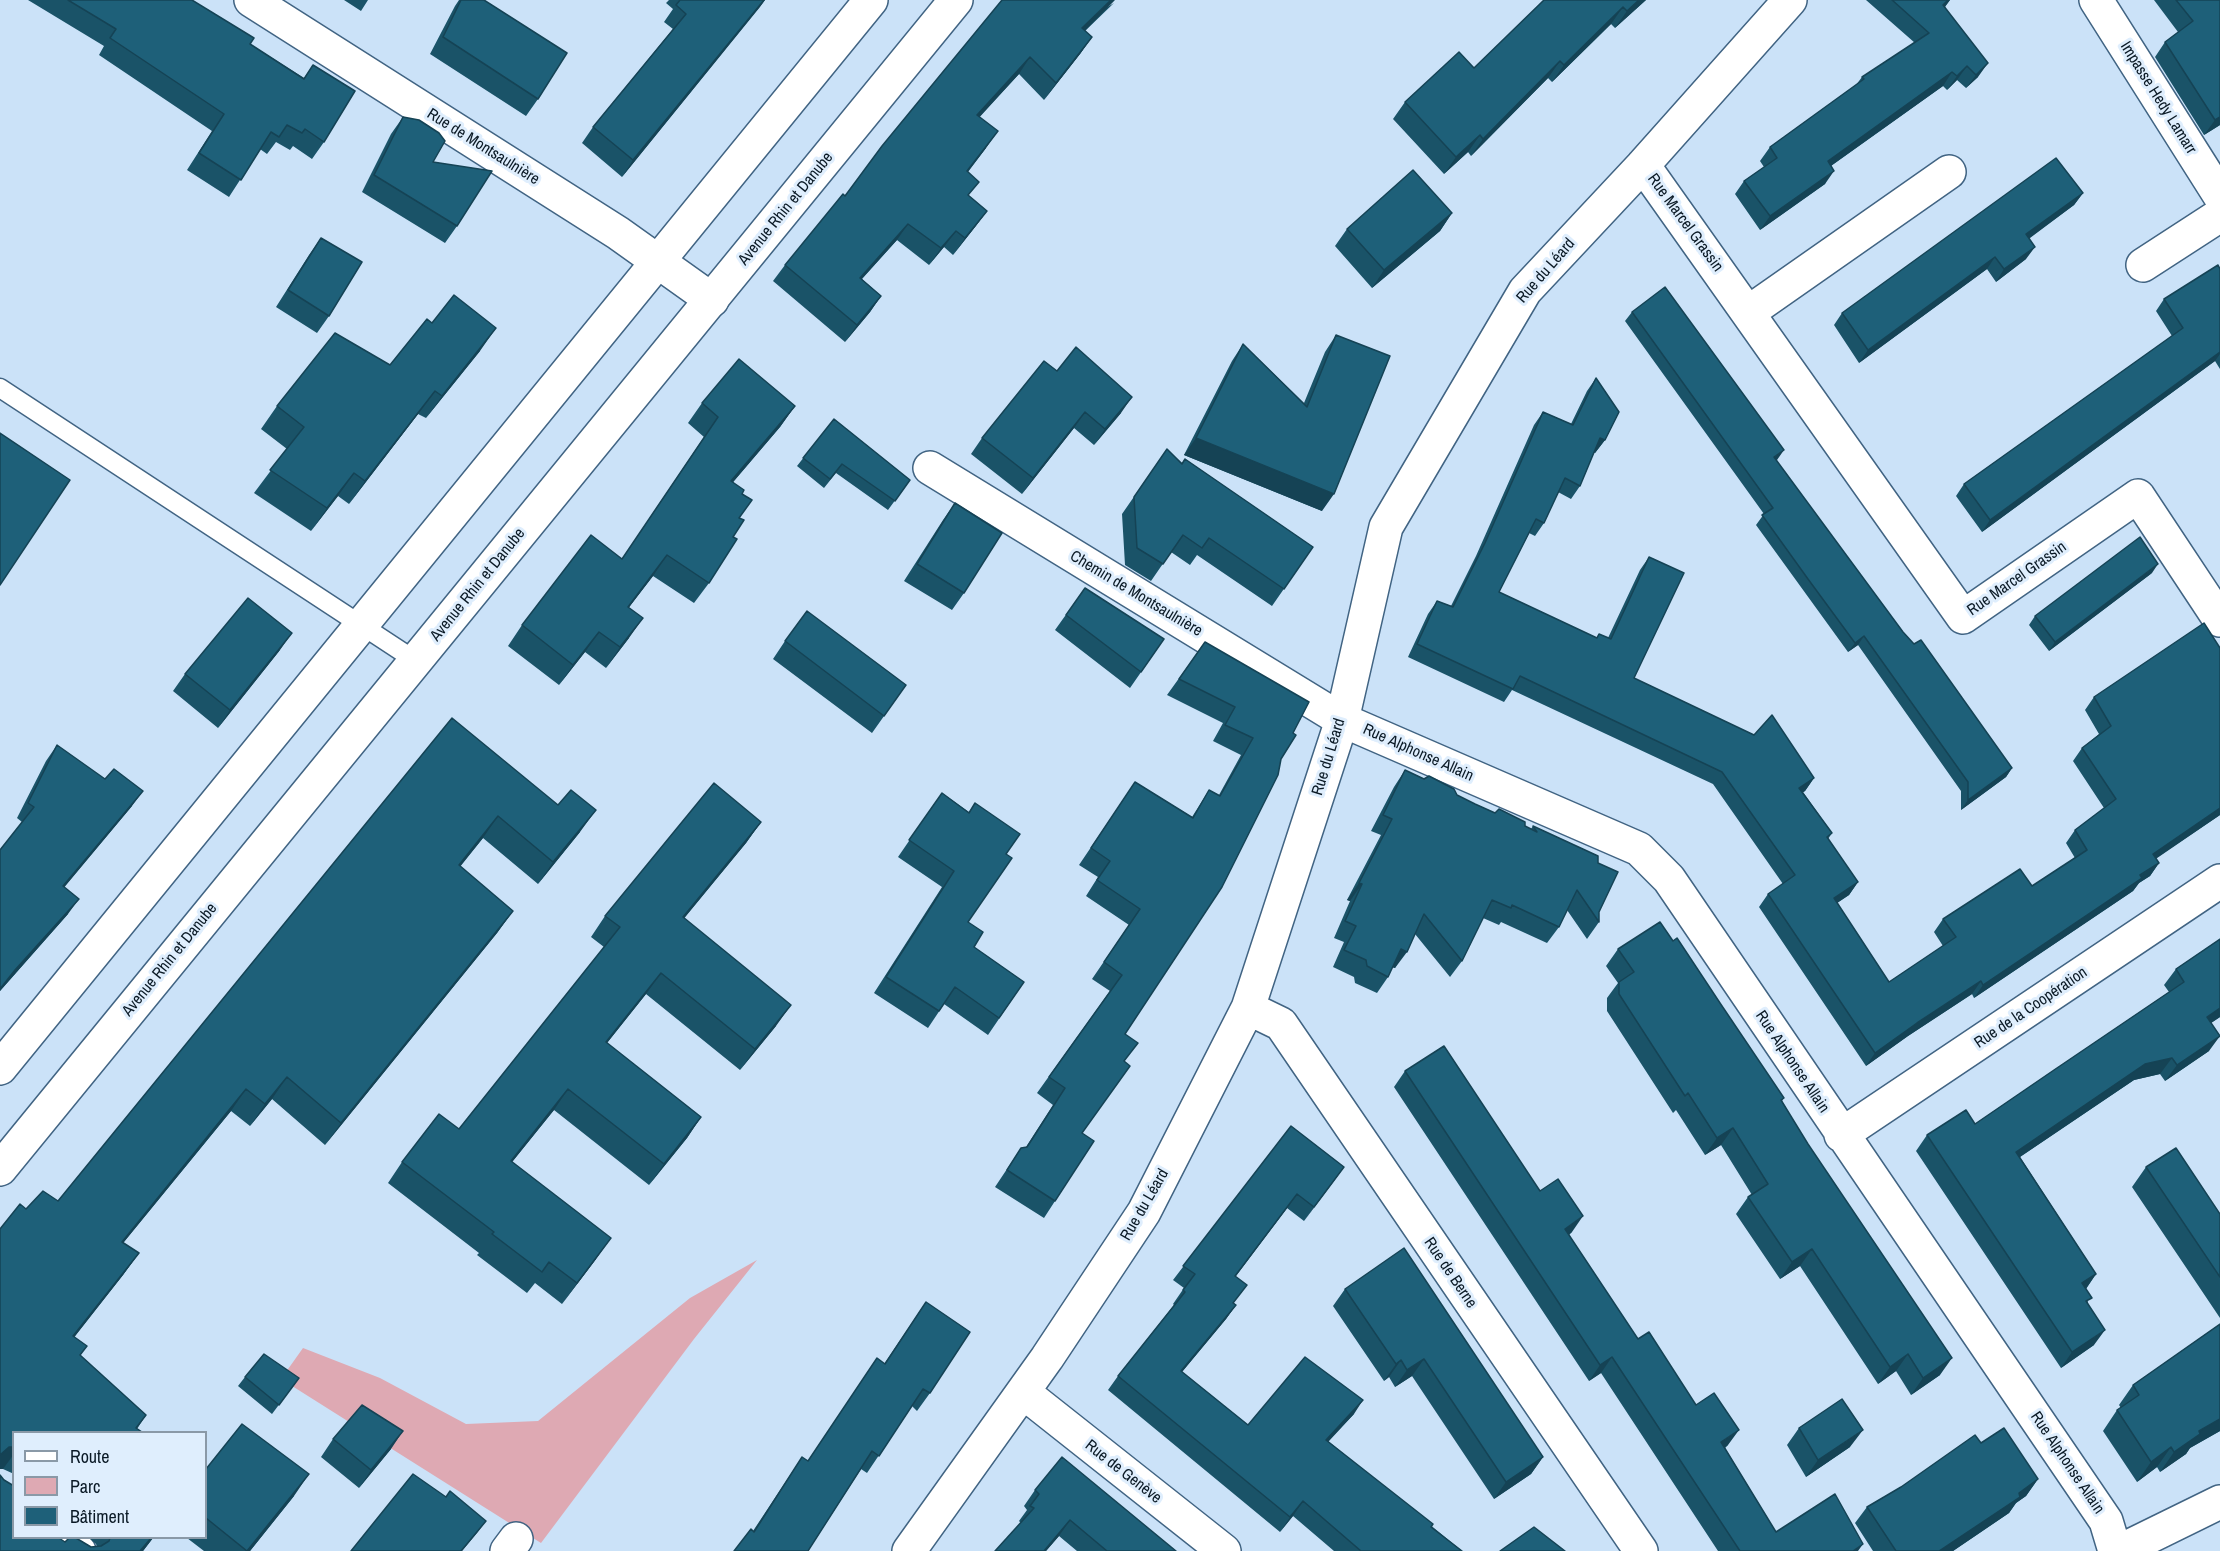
<!DOCTYPE html>
<meta charset="utf-8">
<style>
body{margin:0}
#map{position:relative;width:2220px;height:1551px;overflow:hidden;background:#cbe2f8;font-family:"Archivo Narrow",sans-serif}
canvas{display:block}
.legend{position:absolute;left:12px;top:1431px;width:195px;height:108px;box-sizing:border-box;background:#dfeefd;border:2px solid #8a99a7;margin:0;padding:8px 10px;list-style:none;font-size:18px;color:#0a1925}
.legend li{display:flex;align-items:center;gap:12px;height:30px}
.legend b{width:30px;border:2px solid #8a99a7}
</style>
<div id="map">
<canvas width="2220" height="1551"></canvas>
<ul class="legend">
<li><b style="height:8px;background:#fff"></b>Route</li>
<li><b style="height:16px;background:#dea9b3"></b>Parc</li>
<li><b style="height:16px;background:#1e6079"></b>Bâtiment</li>
</ul>
</div>
<script>
const c = document.querySelector('canvas').getContext('2d');
c.lineJoin = 'round';
function paint(path, color) { c.fillStyle = color; c.fill(path, 'evenodd'); }
function stroke(path, color, width, dash) { c.strokeStyle = color; c.lineWidth = width; c.lineCap = dash ? 'butt' : 'round'; c.setLineDash(dash || []); c.stroke(path); }
function label(font, color, halo, rows, align = 'center') {
  c.font = font + ' "Archivo Narrow",sans-serif'; c.lineWidth = 6; c.setLineDash([]); c.textBaseline = 'middle'; c.strokeStyle = halo; c.fillStyle = color; for (const [text, x, y, turn = 0] of rows) {
    c.save(); c.translate(x, y); c.rotate((+turn || 0) * Math.PI / 180); c.textAlign = isNaN(turn) ? turn : align; if (halo) c.strokeText(text, 0, 0); c.fillText(text, 0, 0); c.restore();
  }
}
const green = new Path2D(`
 M757,1260L694,1339L541,1543L281,1379L303,1348L380,1378L466,1424L538,1421L690,1298Z`);
const service = new Path2D(`
 M0,388L416,661`);
const minor = new Path2D(`
 M251,0L618,233L712,300
 M2096,0L2220,196
 M1643,165L1963,617L2138,496L2220,620
 M2143,265L2220,215
 M1749,312L1949,172
 M930,468L1342,720L1639,849L1669,879L2106,1521L2115,1551
 M1248,1008L1281,1024L1641,1551
 M1841,1135L2220,881
 M1023,1392L1224,1551
 M62,1538L79,1551
 M507,1551L516,1539
 M909,1551L1047,1358L1144,1212L1248,1008L1342,720L1386,527L1525,291L1643,165L1790,0
 M2120,1551L2220,1502`);
const primary = new Path2D(`
 M0,1068L871,0
 M0,1169L956,0`);
const wall = new Path2D(`
 M28,0H192L250,44L304,78L313,65L324,142L312,159L293,146L290,150L276,142L267,154L260,149L229,197L187,170L212,131L99,55L104,46Z
 M344,0H368L361,11Z
 M459,0H484L538,99L526,116L430,54L455,6Z
 M669,0H765L622,177L582,143L593,127L673,29L664,22L673,9L666,3Z
 M1544,0H1646L1615,28L1611,24L1552,82L1548,78L1471,156L1468,152L1444,174L1393,119L1405,102L1474,68Z
 M1866,0H1950L1945,7L1978,77L1966,88L1957,80L1947,90L1943,86L1831,166L1825,184L1760,230L1735,194L1744,181L1764,167L1760,161L1770,147L1856,85L1862,77L1915,43Z
 M2154,0H2220V125L2204,135L2155,57L2165,42L2178,32Z
 M1114,3L1085,31L1092,37L1080,54L1044,100L1019,74L979,117L986,148L968,172L969,196L987,211L975,227L953,255L944,247L929,265L897,240L862,279L881,296L870,312L845,342L773,281L785,265L845,196L882,146Z
 M403,117L433,162L457,226L445,243L362,192L391,134Z
 M2083,193L2074,205L2029,238L2026,259L1996,282L1987,269L1859,363L1834,325L1842,313Z
 M1452,213L1440,231L1372,288L1335,246L1347,229Z
 M321,238L329,316L317,333L276,307L309,255Z
 M2220,269V369L2215,361L1982,532L1956,496L1964,484L2172,336L2156,311L2164,299Z
 M1632,312L1776,460L1903,632L2012,768L2006,777L1961,810V791L1858,645L1848,652L1756,525L1764,514L1625,321Z
 M432,323L480,351L426,418L418,414L349,504L338,496L311,531L254,493L287,449L261,429L277,406L390,365Z
 M1336,335L1322,511L1184,455L1232,361L1243,344L1304,403L1325,352Z
 M1057,371L1121,413L1094,445L1074,428L1022,494L971,454L982,438Z
 M1596,378L1605,440L1595,453L1594,452L1580,486L1571,499L1558,492L1544,523L1535,536L1529,533L1499,592L1596,638L1599,634L1608,638L1640,570L1649,557L1634,678L1814,778L1805,791L1803,792L1832,833L1828,839L1858,882L1849,895L1837,903L1889,982L1943,946L1934,932L1943,919L2032,886L2075,858L2066,843L2075,830L2104,808L2073,761L2082,748L2099,734L2085,710L2094,697L2220,648V815L2156,858L2159,863L2150,876L2139,883L2133,891L1974,998L1972,994L1908,1036L1866,1066L1759,907L1768,894L1783,884L1713,784L1512,690L1504,702L1408,657L1428,614L1437,601L1451,606L1476,556L1534,425L1543,412L1571,424L1587,391Z
 M702,403L795,406L780,427L733,482L742,494L739,518L733,537L709,583L694,603L653,576L629,607V638L606,668L585,652L559,685L508,646L522,625L622,559L704,437L688,423Z
 M834,419L910,480L888,510L836,473L824,488L797,466Z
 M1167,449L1182,463L1185,459L1313,547L1272,606L1197,555L1190,565L1171,552L1151,581L1125,565L1122,514Z
 M955,503L964,593L952,610L904,581L943,520Z
 M2152,573L2049,651L2029,625L2035,616Z
 M1085,588L1164,639L1130,688L1055,630Z
 M785,641L906,685L872,733L773,659Z
 M1205,642L1293,733L1281,759L1125,1034L1124,1062L1082,1133L1055,1201L1044,1218L995,1187L1021,1148L1026,1147L1053,1105L1037,1093L1110,991L1092,979L1129,925L1086,896L1098,877L1079,865L1135,782L1192,817L1209,790L1219,795L1241,755L1213,741L1223,723L1167,695Z
 M280,650L218,728L173,691L185,674Z
 M452,718L580,832L538,884L483,838L460,866L513,911L497,933L325,1145L272,1099L250,1126L231,1111L123,1243L139,1253L123,1275L74,1337L80,1355L146,1415L137,1429L14,1432V1474L3,1469H0V1229L26,1209L58,1201Z
 M57,745L132,806L64,887L68,914L0,991V850L22,822L17,818L46,761Z
 M1405,770L1475,804L1531,829L1533,826L1599,912V922L1587,939L1567,910L1559,927L1547,943L1501,922L1499,925L1483,918L1462,961L1450,977L1415,934L1395,968L1392,967L1388,977L1377,993L1355,983L1354,977L1333,967L1344,942L1334,938L1350,901L1347,900L1381,835L1371,831L1394,787Z
 M942,793L969,812L975,803L1006,854L968,922L974,947L1024,982L988,1035L944,1004L928,1028L874,993L942,887L898,857Z
 M761,822L746,843L684,918L776,1026L740,1070L646,994L607,1043L701,1117L687,1138L649,1185L554,1110L512,1162L596,1259L562,1304L535,1283L527,1293L477,1255L479,1253L388,1183L402,1162L459,1129L604,947L591,937L605,916Z
 M2220,939V1017L2211,1023L2209,1051L2165,1081L2160,1074L2134,1080L2020,1157L2096,1274L2086,1289L2094,1345L2061,1368L1916,1151L1927,1135L1975,1124L2169,992L2164,985L2176,969Z
 M1673,941L1784,1098L1782,1101L1940,1375L1911,1395L1896,1371L1878,1384L1800,1266L1780,1279L1736,1214L1748,1197L1752,1195L1721,1145L1705,1155L1676,1110L1673,1113L1607,1011V998L1618,983L1606,966L1618,949Z
 M1405,1071L1540,1191L1572,1232L1569,1235L1638,1339L1696,1405L1728,1445L1725,1448L1776,1532L1858,1551H1718L1601,1373L1589,1381L1394,1087Z
 M1291,1126L1344,1167L1304,1221L1287,1208L1236,1276L1234,1303L1236,1305L1226,1319L1182,1372L1248,1425L1354,1414L1328,1441L1462,1551H1334L1293,1516L1280,1532L1108,1390L1118,1376L1174,1305L1173,1304L1184,1288L1173,1280Z
 M2146,1167L2220,1214V1318L2132,1187Z
 M1345,1289L1543,1457L1531,1474L1494,1499L1412,1376L1395,1387L1389,1377L1384,1381L1333,1306Z
 M926,1302L930,1393L917,1411L912,1406L867,1473L861,1469L808,1551L753,1531L802,1457L808,1461L877,1358L884,1364Z
 M2220,1324V1431L2190,1448L2186,1454L2160,1472L2157,1467L2137,1482L2103,1431L2117,1410L2121,1408L2119,1405L2133,1385Z
 M245,1377L299,1378L272,1414L238,1386Z
 M1799,1428L1850,1447L1806,1477L1787,1445Z
 M333,1439L391,1449L359,1488L321,1457Z
 M1981,1443L2038,1479L2026,1496L2016,1503L2009,1513L1953,1551H1873L1855,1523L1867,1507Z
 M206,1469L294,1496L250,1551H204L187,1538H206Z
 M1035,1490L1176,1551H1077L1059,1536L1046,1551H995L1021,1523L1019,1521L1027,1510L1024,1506Z
 M14,1538L65,1542L91,1547H97L96,1544L89,1538H153L143,1551H0Z`);
const shadedWall = new Path2D(`
 M764,0H765L760,7L622,177L633,160Z
 M1111,0H1115L1071,45L1082,28Z
 M1639,0H1646L1615,28L1627,11Z
 M1948,0H1950L1943,9V5Z
 M1623,7L1611,24L1552,82L1564,65Z
 M1092,37L1080,54L1044,100L1056,83Z
 M1030,57L1019,74L966,132L977,115Z
 M1560,61L1548,78L1471,156L1483,139Z
 M1988,63L1978,77L1966,88L1976,75Z
 M1967,66L1957,80L1947,90L1957,76Z
 M1952,72L1943,86L1818,175L1828,161Z
 M2220,117V125L2204,135L2215,120Z
 M998,131L986,148L955,188L967,171Z
 M1480,135L1468,152L1444,174L1456,157Z
 M1834,171L1825,184L1760,230L1770,216Z
 M2083,193L2074,205L2018,247L2026,234Z
 M987,211L975,227L953,255L965,238Z
 M1452,213L1440,231L1372,288L1384,270Z
 M908,224L897,240L848,294L860,278Z
 M956,231L944,247L929,265L941,248Z
 M2035,247L2026,259L1996,282L2004,269Z
 M1995,257L1987,269L1859,363L1868,350Z
 M881,296L870,312L845,342L857,325Z
 M496,328L480,351L426,418L442,396Z
 M2220,352V354L2215,361L1982,532L1990,520Z
 M435,391L418,414L349,504L365,481Z
 M1132,397L1121,413L1094,445L1105,429Z
 M795,406L780,427L717,501L731,481Z
 M1085,412L1074,428L1022,494L1033,478Z
 M1196,438L1334,494L1322,511L1184,455Z
 M1600,438L1605,440L1595,453L1591,451Z
 M1784,450L1777,460L1768,467L1774,457Z
 M354,473L338,496L311,531L327,508Z
 M667,555L653,576L614,627L628,607Z
 M2158,564L2152,573L2049,651L2055,642Z
 M643,618L629,638L606,668L620,647Z
 M599,632L585,652L559,685L573,665Z
 M292,633L280,650L218,728L230,710Z
 M1864,636L1858,645L1848,652L1855,643Z
 M2012,768L2006,777L1961,810L1968,800Z
 M1814,778L1805,791L1790,801L1799,788Z
 M143,791L132,806L52,902L63,886Z
 M2220,808V815L2144,867L2153,854Z
 M596,810L580,832L538,884L553,862Z
 M498,816L483,838L444,887L459,865Z
 M761,822L746,843L668,938L683,917Z
 M2159,863L2150,876L2139,883L2133,891L1974,998L1983,985Z
 M1858,882L1849,895L1825,911L1834,898Z
 M1359,883L1362,884L1350,901L1347,900Z
 M79,899L68,914L0,991V989L15,970Z
 M513,911L497,933L325,1145L341,1123Z
 M1401,949L1407,952L1395,968L1389,966Z
 M661,973L646,994L591,1063L606,1042Z
 M1981,981L1972,994L1908,1036L1866,1066L1875,1053L1917,1023Z
 M791,1005L776,1026L740,1070L755,1049Z
 M2220,1008V1017L2196,1033L2207,1017Z
 M2220,1036L2209,1051L2165,1081L2177,1065Z
 M2172,1058L2160,1074L2134,1080L2005,1167L2016,1152L2145,1064Z
 M287,1077L272,1099L250,1126L265,1104Z
 M246,1089L231,1111L106,1264L122,1242Z
 M568,1089L554,1110L496,1182L511,1161Z
 M701,1117L687,1138L649,1185L664,1164Z
 M1733,1128L1721,1145L1705,1155L1717,1138Z
 M1344,1167L1334,1181L1304,1221L1314,1207Z
 M1297,1194L1287,1208L1225,1290L1235,1276Z
 M1583,1216L1572,1232L1554,1245L1565,1229Z
 M611,1238L596,1259L562,1304L577,1283Z
 M1812,1249L1800,1266L1780,1279L1792,1262Z
 M139,1253L123,1275L58,1358L73,1336Z
 M2096,1274L2085,1290L2082,1283Z
 M1236,1305L1226,1319L1171,1385L1181,1371Z
 M2105,1330L2094,1345L2061,1368L2072,1352Z
 M1908,1354L1896,1371L1878,1384L1890,1367Z
 M1612,1357L1601,1373L1589,1381L1600,1365Z
 M1952,1358L1940,1375L1911,1395L1923,1378Z
 M1424,1359L1412,1376L1395,1387L1407,1370Z
 M1401,1360L1389,1377L1384,1381L1396,1364Z
 M1363,1400L1354,1414L1317,1454L1326,1440Z
 M2220,1419V1431L2190,1448L2186,1454L2160,1472L2174,1452L2199,1431Z
 M1739,1430L1728,1445L1710,1458L1721,1442Z
 M1863,1430L1850,1447L1806,1477L1818,1460Z
 M403,1431L391,1449L359,1488L371,1470Z
 M9,1447H14V1454L3,1469H0V1454Z
 M2171,1447L2157,1467L2137,1482L2151,1462Z
 M1543,1457L1531,1474L1494,1499L1506,1482Z
 M309,1474L294,1496L250,1551H247Z
 M2038,1479L2026,1496L2016,1503L2009,1513L1953,1551H1939Z
 M1303,1501L1293,1516L1280,1532L1290,1517Z
 M1070,1520L1059,1536L1046,1551H1044Z
 M486,1521L477,1533L462,1551H461Z
 M151,1538H153L143,1551H140Z
 M1863,1544L1858,1551H1853Z`);
const building = new Path2D(`
 M68,0H192L254,38L250,44L304,79L313,65L355,91L324,142L305,129L302,133L287,125L279,137L271,132L241,180L199,153L224,114L110,38L116,29Z
 M461,0H484L567,53L538,99L443,37Z
 M680,0H764L633,160L593,127L686,14L676,5Z
 M1002,0H1111L1082,28L1092,37L1056,83L1030,57L977,115L998,131L967,171L979,182L968,195L987,211L965,238L956,231L941,248L908,224L860,278L881,296L857,325L785,265L843,194L845,196L882,146Z
 M1544,0H1639L1627,11L1623,7L1564,65L1560,61L1483,139L1480,135L1456,157L1405,102L1459,52L1474,68Z
 M1892,0H1948L1943,5L1988,63L1976,75L1967,66L1957,76L1952,72L1828,161L1834,171L1770,216L1744,181L1777,158L1770,147L1864,79L1862,77L1929,33Z
 M2176,0H2220V117L2215,120L2165,42L2193,21Z
 M403,117L419,120L439,133L445,141L433,162L492,171L457,226L374,175Z
 M2056,158L2083,193L2026,234L2035,247L2004,269L1995,257L1868,350L1842,313Z
 M1413,170L1452,213L1384,270L1347,229Z
 M321,238L362,262L329,316L288,290Z
 M2218,265L2220,269V352L1990,520L1964,484L2183,328L2164,299Z
 M1665,287L1784,450L1774,457L1903,632L1914,644L1921,640L2012,768L1968,800V782L1864,636L1855,643L1808,579L1762,515L1773,508L1632,312Z
 M454,295L496,328L442,396L435,391L365,481L354,473L327,508L270,470L304,427L277,406L335,333L390,365L427,319L432,323Z
 M1336,335L1390,356L1334,494L1196,438L1243,344L1307,407Z
 M1076,347L1132,397L1105,429L1085,412L1033,478L982,438L1044,361L1057,371Z
 M739,359L795,406L731,481L744,490L742,494L752,500L739,518L744,520L733,537L737,539L709,583L667,555L628,607L643,618L620,647L599,632L573,665L522,625L591,535L622,559L718,417L702,403Z
 M1596,378L1619,412L1605,440L1600,438L1580,486L1565,478L1544,523L1536,519L1499,592L1597,638L1599,634L1611,639L1649,557L1684,573L1634,678L1754,735L1772,715L1814,778L1799,788L1832,833L1827,837L1858,882L1834,898L1889,982L1956,937L1943,919L2020,869L2032,886L2087,850L2075,830L2116,799L2082,748L2111,726L2094,697L2204,623L2220,648V808L2153,854L2159,863L2140,875L2142,878L1983,985L1981,981L1917,1023L1875,1053L1768,894L1795,875L1722,772L1520,676L1513,689L1417,644L1437,601L1453,607L1485,543L1543,412L1573,425Z
 M834,419L910,480L895,501L842,464L830,479L803,458Z
 M0,433L70,480L0,585Z
 M1167,449L1182,464L1185,459L1313,547L1284,589L1209,538L1202,548L1183,535L1163,564L1137,548L1134,497Z
 M955,503L1002,533L964,593L917,564Z
 M2140,537L2158,564L2055,642L2035,616Z
 M1085,588L1164,639L1141,672L1066,615Z
 M248,598L292,633L230,710L185,674Z
 M807,611L906,685L884,716L785,641Z
 M1205,642L1309,702L1293,733L1296,735L1281,759L1278,775L1222,887L1125,1034L1138,1043L1124,1061L1130,1066L1082,1133L1094,1141L1055,1201L1007,1170L1021,1148L1027,1147L1065,1088L1049,1077L1122,975L1104,962L1140,909L1097,880L1110,861L1091,848L1135,782L1193,818L1209,790L1220,796L1253,738L1225,725L1235,707L1179,679Z
 M452,718L558,805L571,790L596,810L553,862L498,816L459,865L513,911L341,1123L287,1077L265,1104L246,1089L122,1242L139,1253L73,1336L87,1346L80,1355L146,1415L136,1428L142,1432H14V1447H9L0,1455V1229L20,1204L26,1209L43,1191L58,1201Z
 M57,745L105,779L114,769L143,791L63,886L79,899L15,970L0,989V850L34,807L28,803Z
 M1405,770L1424,779L1429,776L1454,789L1457,795L1475,804L1495,813L1499,809L1525,822V826L1537,832L1533,826L1598,856V863L1618,872L1599,912V922L1577,890L1559,927L1512,905L1511,908L1492,900L1462,961L1424,914L1407,952L1401,949L1388,977L1367,966L1366,960L1344,950L1356,926L1345,921L1362,884L1359,883L1392,819L1383,815Z
 M714,783L761,822L683,917L791,1005L755,1049L661,973L606,1042L701,1117L664,1164L568,1089L511,1161L611,1238L577,1283L549,1262L542,1272L492,1234L494,1232L402,1162L439,1114L459,1129L620,927L605,916Z
 M942,793L969,813L975,803L1020,834L1006,854L1012,858L968,922L983,932L974,947L1024,982L999,1018L955,987L939,1011L886,977L954,871L909,840Z
 M1660,922L1673,941L1677,938L1720,1003L1784,1098L1781,1100L1808,1144L1952,1358L1923,1378L1908,1354L1890,1367L1812,1249L1792,1262L1748,1197L1768,1184L1733,1128L1717,1138L1688,1093L1685,1096L1619,994V982L1634,972L1618,949Z
 M2220,939V1008L2207,1017L2220,1036L2177,1065L2172,1058L2145,1064L2016,1152L2096,1274L2082,1283L2092,1298L2086,1301L2105,1330L2072,1352L1927,1135L1966,1110L1975,1124L2054,1070L2184,982L2176,969Z
 M1444,1046L1540,1191L1558,1179L1583,1216L1565,1229L1638,1339L1649,1332L1696,1405L1714,1393L1739,1430L1721,1442L1776,1532L1835,1494L1863,1544L1853,1551H1740L1612,1357L1600,1365L1405,1071Z
 M1291,1126L1344,1167L1314,1207L1297,1194L1235,1276L1247,1285L1233,1303L1236,1305L1181,1371L1248,1425L1305,1357L1363,1400L1326,1440L1433,1524L1431,1527L1462,1551H1361L1303,1501L1290,1517L1118,1376L1185,1292L1183,1290L1195,1274L1183,1266Z
 M2176,1148L2220,1214V1277L2146,1167Z
 M1404,1248L1543,1457L1506,1482L1424,1359L1407,1370L1401,1360L1396,1364L1345,1289Z
 M926,1302L970,1332L930,1393L923,1389L879,1456L872,1451L808,1551H734L751,1529L754,1532L802,1457L808,1461L877,1358L885,1364Z
 M2220,1324V1419L2199,1431L2200,1434L2174,1452L2171,1447L2151,1462L2117,1410L2139,1395L2133,1385Z
 M264,1354L299,1378L279,1405L245,1377Z
 M1842,1399L1863,1430L1818,1460L1799,1428Z
 M362,1405L403,1431L371,1470L333,1439Z
 M242,1424L309,1474L247,1551L206,1518V1469Z
 M2004,1428L2038,1479L2019,1493L2020,1497L1939,1551H1896L1867,1507L1901,1487L1975,1435L1981,1443Z
 M1062,1457L1176,1551H1107L1070,1520L1044,1551H995L1034,1508L1030,1506L1039,1494L1035,1490Z
 M413,1474L446,1497L450,1491L486,1521L461,1551H351Z
 M0,1475L4,1480L14,1486V1538H59L65,1542L69,1538H76L91,1547L101,1546L109,1541L110,1538H151L140,1551H0Z
 M1534,1527L1565,1551H1500Z`);
const streetNames = [
 ["Impasse Hedy Lamarr",2158,98,58],
 ["Rue de Montsaulnière",483,147,32],
 ["Avenue Rhin et Danube",786,209,-51],
 ["Rue Marcel Grassin",1685,223,54],
 ["Rue du Léard",1546,271,-49],
 ["Rue Marcel Grassin",2017,579,-35],
 ["Avenue Rhin et Danube",478,585,-51],
 ["Chemin de Montsaulnière",1136,594,31],
 ["Rue Alphonse Allain",1418,753,24],
 ["Rue du Léard",1329,757,-73],
 ["Avenue Rhin et Danube",170,960,-51],
 ["Rue de la Coopération",2031,1008,-34],
 ["Rue Alphonse Allain",1792,1062,56],
 ["Rue du Léard",1145,1205,-60],
 ["Rue de Berne",1450,1273,56],
 ["Rue Alphonse Allain",2067,1463,56],
 ["Rue de Genève",1123,1472,38]
];
paint(green, '#dea9b3');
stroke(service, '#416483', 21);
stroke(minor, '#416483', 36);
stroke(primary, '#416483', 36);
stroke(service, '#fff', 18);
stroke(minor, '#fff', 33);
stroke(primary, '#fff', 33);
paint(wall, '#1a5368');
paint(shadedWall, '#154355');
paint(building, '#1e6079');
stroke(building, '#154355', 1.5);
label('16px', '#0a1925', '#dfeefd', streetNames);
</script>
